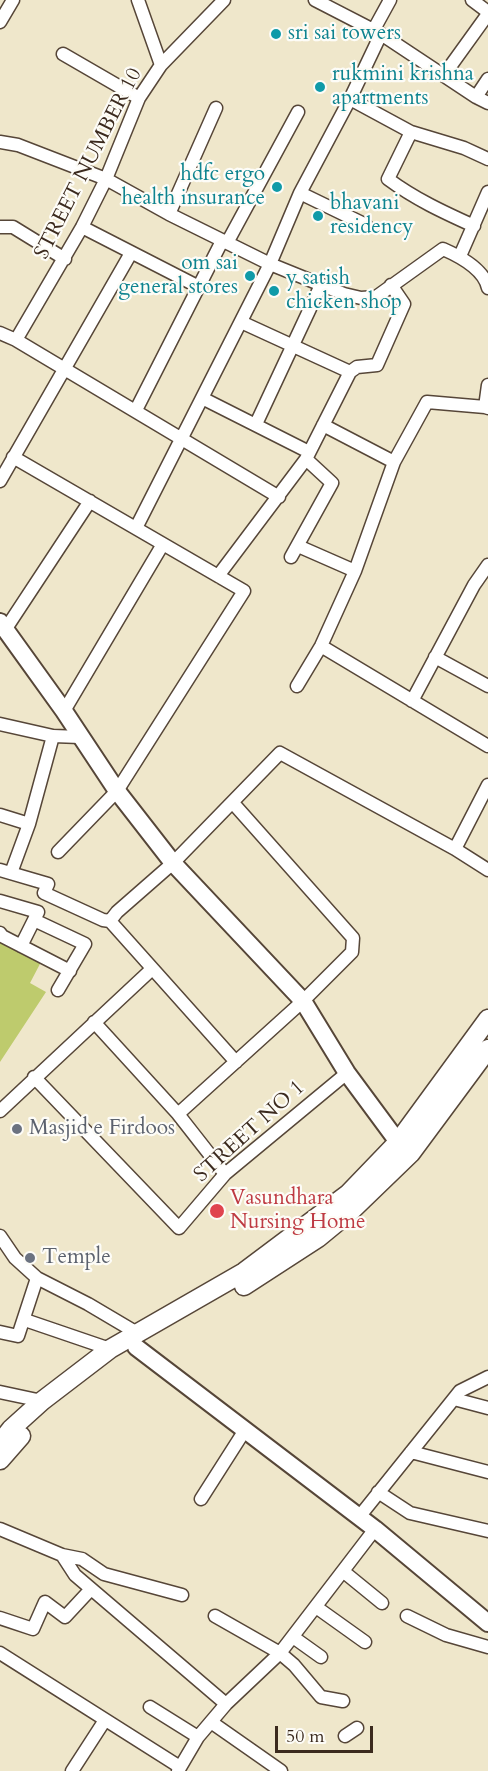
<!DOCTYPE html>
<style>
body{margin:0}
#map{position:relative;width:488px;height:1771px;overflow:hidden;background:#efe7cb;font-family:Cardo,serif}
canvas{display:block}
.scale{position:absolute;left:275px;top:1726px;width:98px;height:27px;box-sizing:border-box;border:3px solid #3b2a1e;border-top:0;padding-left:8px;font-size:18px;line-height:21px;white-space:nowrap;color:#3b2a1e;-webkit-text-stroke:4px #fdfcf7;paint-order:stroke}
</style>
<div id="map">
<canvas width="488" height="1771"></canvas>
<div class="scale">50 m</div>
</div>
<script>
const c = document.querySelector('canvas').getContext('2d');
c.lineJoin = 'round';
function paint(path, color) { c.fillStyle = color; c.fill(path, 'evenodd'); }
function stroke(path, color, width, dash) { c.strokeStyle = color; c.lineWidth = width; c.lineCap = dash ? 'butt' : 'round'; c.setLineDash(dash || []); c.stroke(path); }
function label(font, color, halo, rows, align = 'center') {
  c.font = font + ' Cardo,serif'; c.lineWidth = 4.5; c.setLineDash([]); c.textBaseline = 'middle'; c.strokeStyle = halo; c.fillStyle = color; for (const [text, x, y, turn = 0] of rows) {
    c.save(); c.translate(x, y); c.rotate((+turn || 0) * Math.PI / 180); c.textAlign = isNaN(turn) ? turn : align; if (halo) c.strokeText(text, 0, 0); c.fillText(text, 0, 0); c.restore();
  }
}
const green = new Path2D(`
 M0,936L41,962L30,983L46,992L0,1062Z`);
const street = new Path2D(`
 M138,0L161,65
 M315,0L381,34L476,97L488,103
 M472,0L488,12
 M0,22L13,0
 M373,31L390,0
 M63,54L139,98
 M444,75L488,14
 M476,97L488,79
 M350,99L411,132L464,148L488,159
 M411,132L388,179C415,199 443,212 474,226
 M0,142L18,145L106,179L169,214L270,264L344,294L361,298L376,297L443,249C459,256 484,269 488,288
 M300,193L366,225
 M169,214L216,108
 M0,227H13L65,259
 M82,227L199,287
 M227,243L298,112
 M460,256L488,192
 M241,322L350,372
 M0,333L16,340L279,497
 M16,340L82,227L106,179L139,98L161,65L224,0
 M488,385L485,407L488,408
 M202,398L309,452
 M136,410L222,241
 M256,424L321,285
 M323,425L394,462
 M13,457L244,591L117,791L58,852
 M0,481L131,253
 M136,528L270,264L300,193L350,99L381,34
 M298,546L355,571
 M291,557L332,483L306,459
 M218,576L306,459L350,372L357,367L377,365L404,304L391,285
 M5,630L90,501
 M321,646L488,746
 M435,657L488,686
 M297,686L321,646L355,571L394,462L427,402L485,407
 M412,701L474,585L488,565
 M64,711L163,544
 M0,724L53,736L80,737
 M0,815L29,824
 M455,849L488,870
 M0,870L48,884L44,893L103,920L110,921
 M11,873L29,824L53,736
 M0,901L38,912L21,946
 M34,920L85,944L58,990
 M0,933L2,936L70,971
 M94,1022L178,1114L225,1174
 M236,1062L110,921L117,912L173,863L280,753L455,849L488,785
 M34,1077L179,1228L225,1174L347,1073
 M0,1111L152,969
 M178,1114L303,1001L352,952L353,938L233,803
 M0,1236L15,1258L37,1278L88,1304L137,1333
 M25,1320L110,1349
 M0,1332L18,1336L37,1278
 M0,1392L42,1401
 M454,1399L488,1408
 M411,1452L488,1472
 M378,1492L410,1513L488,1531
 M201,1499L245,1430
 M359,1517L460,1391L488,1377
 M0,1529L62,1555L75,1575L226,1704
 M62,1555L82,1559L104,1574L182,1595
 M344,1572L382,1603
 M316,1607L365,1642
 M215,1616L280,1653L294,1665L321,1697L343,1701
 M407,1616L446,1635L488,1647
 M0,1618L33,1629L45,1602L65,1617L91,1589
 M293,1637L321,1657
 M0,1653L180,1767
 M150,1707L198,1737
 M211,1722L281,1771
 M345,1736L357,1728
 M72,1771L105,1720
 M178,1771L198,1737L226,1704L280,1653L375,1529`);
const secondary = new Path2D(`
 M0,622L64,711L117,791L173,863L303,1001L347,1073L398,1142L407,1150
 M136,1347L375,1529L488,1623`);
const primary = new Path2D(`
 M244,1286L318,1238L352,1210L411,1153L488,1049
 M0,1443L11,1429L42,1401L110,1349L244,1272L348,1194L398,1142L488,1019
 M0,1460L21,1436`);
const markers = [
 [276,34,6,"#0f9aa8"],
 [320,87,6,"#0f9aa8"],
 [277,187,6,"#0f9aa8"],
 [318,216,6,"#0f9aa8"],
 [250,276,6,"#0f9aa8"],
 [274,291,6,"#0f9aa8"],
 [17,1129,6,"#6b7280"],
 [217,1211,8,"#e0444e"],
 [30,1258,6,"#6b7280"]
];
const cultureNames = [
 ["sri sai towers",288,34],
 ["rukmini krishna",332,75],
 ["apartments",332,99],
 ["hdfc ergo",265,175,"right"],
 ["health insurance",265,199,"right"],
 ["bhavani",330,204],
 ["residency",330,228],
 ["om sai",238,264,"right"],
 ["general stores",238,288,"right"],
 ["y satish",286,279],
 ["chicken shop",286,303]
];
const streetNames = [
 ["STREET NUMBER 10",89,164,-63],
 ["STREET NO 1",250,1132,-42]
];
const worshipNames = [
 ["Masjid e Firdoos",29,1129],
 ["Temple",42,1258]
];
const healthNames = [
 ["Vasundhara",230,1199],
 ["Nursing Home",230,1223]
];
paint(green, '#becb6d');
stroke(street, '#564638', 15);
stroke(secondary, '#564638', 20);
stroke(primary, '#564638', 21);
stroke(street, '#fff', 12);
stroke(secondary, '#fff', 16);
stroke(primary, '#fff', 18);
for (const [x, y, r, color] of markers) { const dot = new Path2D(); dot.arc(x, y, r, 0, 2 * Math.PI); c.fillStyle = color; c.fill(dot); stroke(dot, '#fdfcf7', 2); }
label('21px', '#0d838f', '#fdfcf7', cultureNames, 'left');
label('21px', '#3b2a1e', '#fdfcf7', streetNames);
label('21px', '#5b616d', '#fdfcf7', worshipNames, 'left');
label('21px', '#be3a42', '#fdfcf7', healthNames, 'left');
</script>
